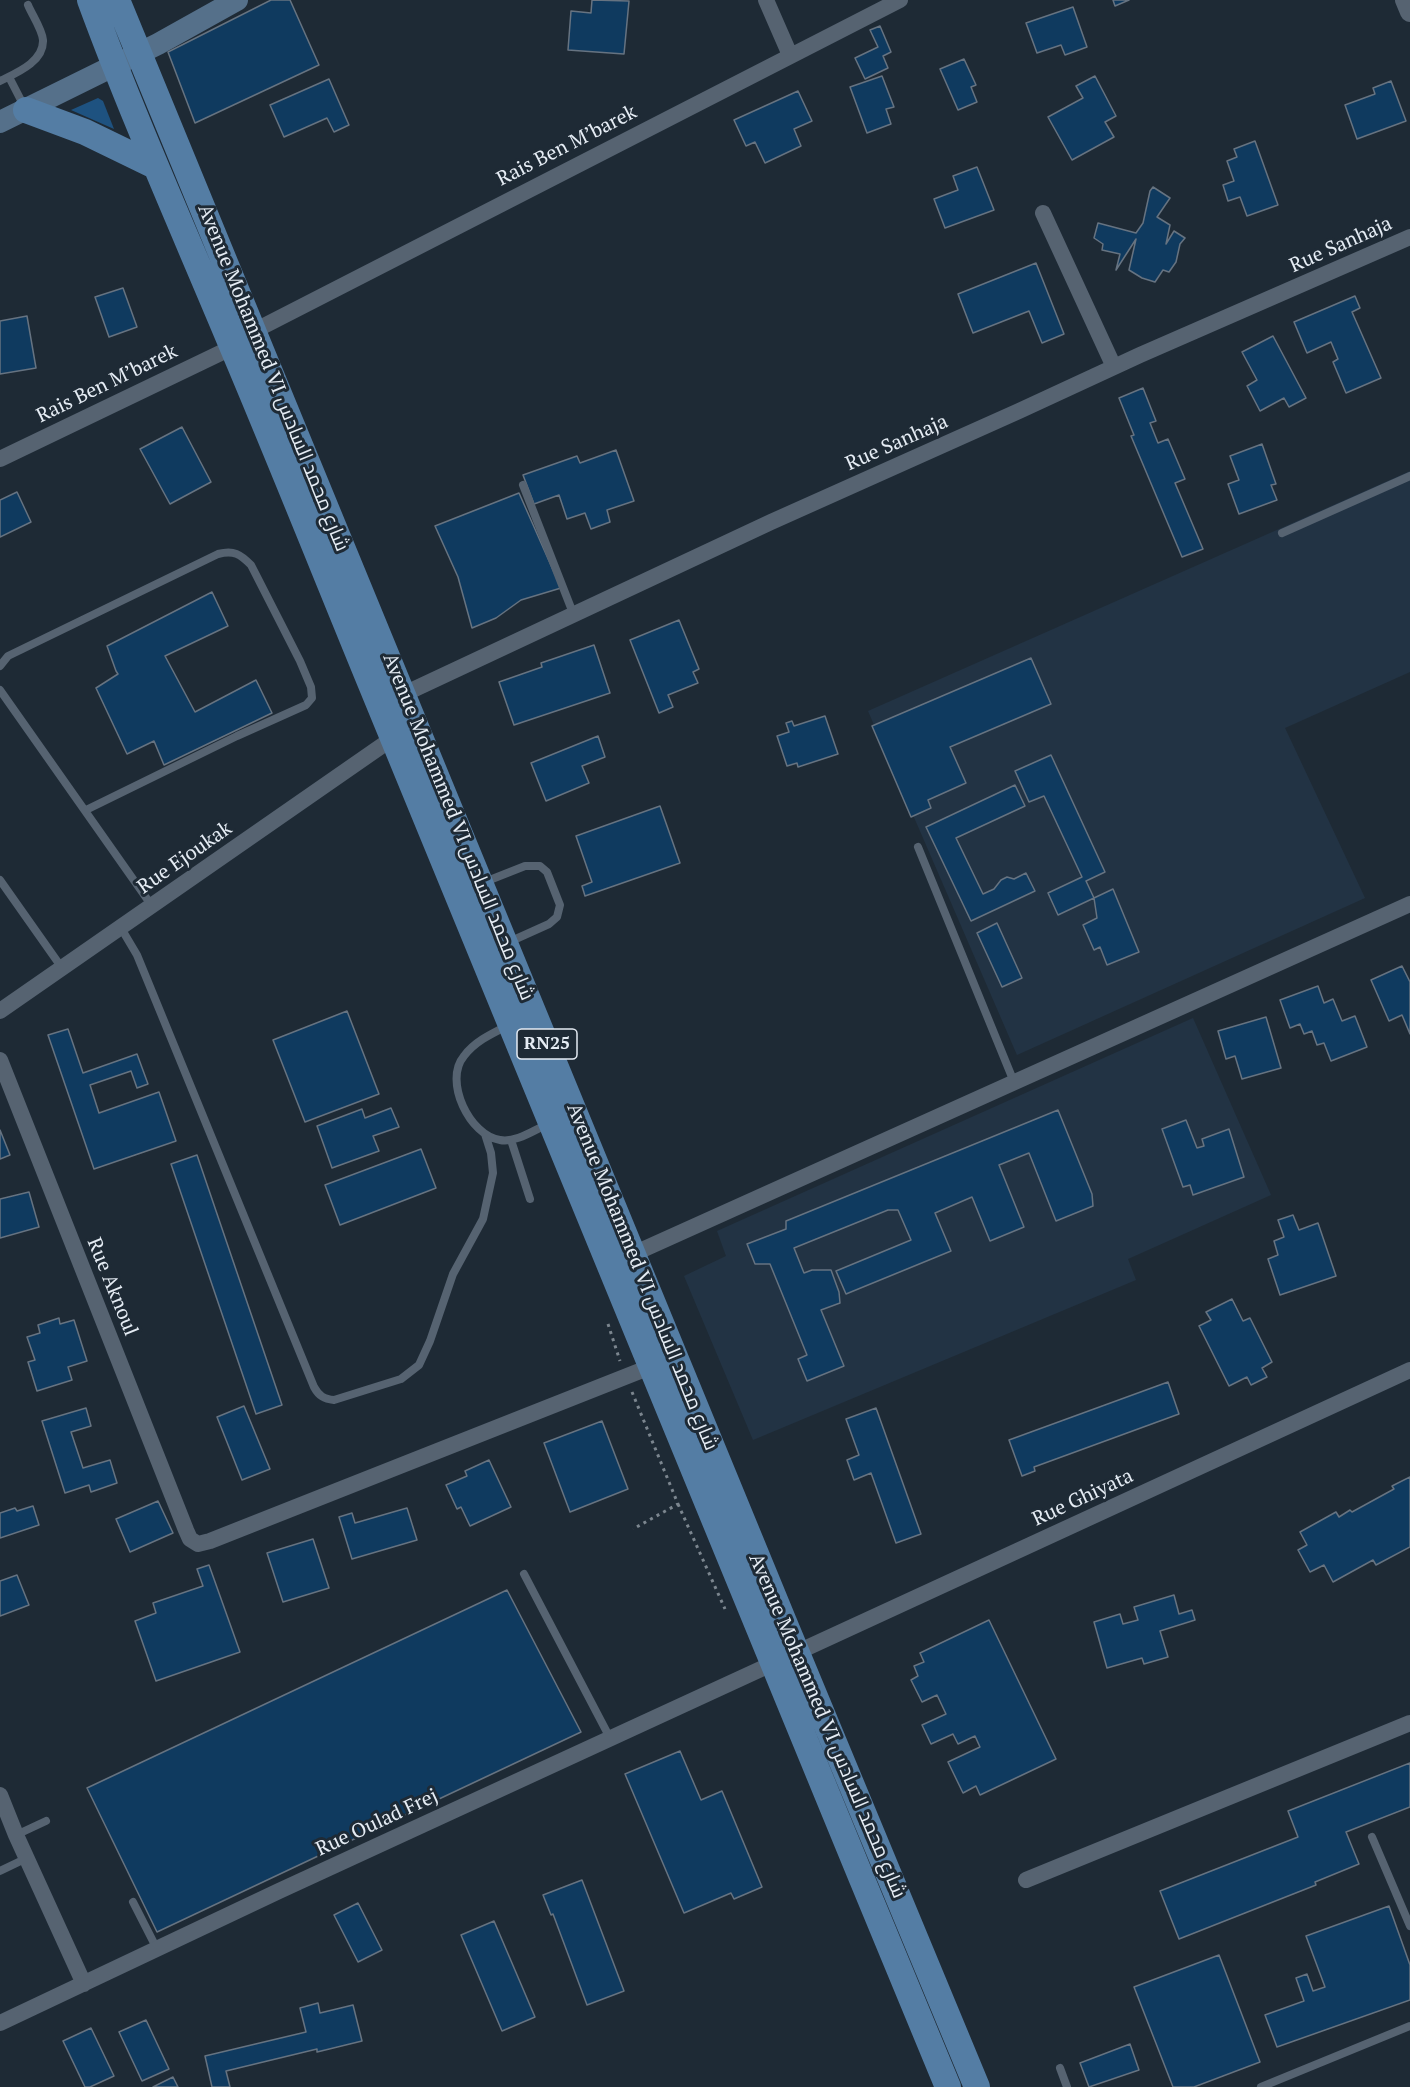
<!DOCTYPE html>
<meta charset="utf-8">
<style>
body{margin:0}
canvas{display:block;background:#1e2a35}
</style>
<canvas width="1410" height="2087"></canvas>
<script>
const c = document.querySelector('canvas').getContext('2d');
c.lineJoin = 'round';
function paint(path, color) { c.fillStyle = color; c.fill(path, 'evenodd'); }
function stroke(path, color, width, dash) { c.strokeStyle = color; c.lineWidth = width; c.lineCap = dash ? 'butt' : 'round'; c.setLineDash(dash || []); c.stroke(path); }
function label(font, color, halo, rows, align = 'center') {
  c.font = font + ' "PT Serif",Cairo,serif'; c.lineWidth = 6; c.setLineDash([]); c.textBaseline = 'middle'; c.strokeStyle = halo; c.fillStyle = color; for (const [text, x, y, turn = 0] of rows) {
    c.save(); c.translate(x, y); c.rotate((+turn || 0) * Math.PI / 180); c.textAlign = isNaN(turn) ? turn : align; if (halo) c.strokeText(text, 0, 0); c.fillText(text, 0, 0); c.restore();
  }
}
const built = new Path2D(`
 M1410,471V672L1285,728L1365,898L1017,1055L868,711Z
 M1193,1018L1271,1195L1128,1259L1136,1280L753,1440L684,1276L726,1256L717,1231Z`);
const green = new Path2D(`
 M98,98L103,101L114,129L71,110Z`);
const building = new Path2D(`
 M271,0H290L319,65L195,123L168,52Z
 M592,0L629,1L624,54L568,50L571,11L591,13Z
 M1113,0H1129L1115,6Z
 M1073,7L1087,47L1065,55L1061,45L1037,53L1026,23Z
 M880,26L891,52L883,56L888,68L865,79L855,58L878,47L870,30Z
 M964,59L976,85L971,87L977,102L958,110L940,69Z
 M882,76L894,107L886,109L891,124L867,133L850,87Z
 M1095,76L1116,116L1105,122L1114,137L1072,160L1048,117L1083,98L1076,86Z
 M329,79L349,125L334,132L327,118L284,137L270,105Z
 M1391,81L1406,121L1357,139L1345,105L1375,94L1373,88Z
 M798,91L812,121L794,129L801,146L765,163L755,142L746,146L734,120Z
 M1255,141L1278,205L1247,216L1240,197L1228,201L1223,185L1234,181L1227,161L1237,157L1234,149Z
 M977,167L994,210L945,228L934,199L958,190L953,176Z
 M1153,187L1170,198L1157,217L1170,225L1166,244L1174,231L1185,238L1180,244L1176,262L1169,272L1163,270L1155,282L1142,278L1129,270L1136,239L1116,270L1120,254L1102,250L1103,244L1094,238L1098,223L1136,233L1143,223L1150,191Z
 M1036,263L1064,334L1042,343L1029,311L973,333L958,294Z
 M123,288L137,327L109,337L95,297Z
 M1355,296L1360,308L1352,312L1381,378L1346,393L1333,362L1338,359L1331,342L1307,353L1294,322Z
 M27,316L36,368L0,374V321Z
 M1273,336L1306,398L1289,407L1284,398L1260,411L1247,386L1257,380L1242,352Z
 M1143,388L1156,421L1150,423L1158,443L1168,439L1185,479L1175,483L1203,549L1182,557L1131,436L1134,435L1119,398Z
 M182,427L211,482L170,504L140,449Z
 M1262,444L1276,484L1271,485L1277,500L1239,514L1228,484L1239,480L1230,456Z
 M616,450L634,501L607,510L610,522L591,529L585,513L567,519L559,495L534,504L523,475L577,456L580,463Z
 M17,492L31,522L0,537V500Z
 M519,493L561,588L521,600L496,618L472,628L458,577L435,526Z
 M212,592L228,626L165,656L195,712L256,680L272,713L164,765L154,741L127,754L96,688L118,674L116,671L107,646Z
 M679,620L699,669L693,672L698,683L668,695L673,707L659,713L630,640Z
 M594,645L610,693L514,725L499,682L542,667L541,663Z
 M1031,658L1051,704L950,747L966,783L928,800L931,808L911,817L872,726Z
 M825,716L838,754L798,767L797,763L787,766L777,736L789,732L786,723L792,721L794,726Z
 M598,736L605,757L582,766L589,783L546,801L531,763Z
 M1051,755L1105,872L1086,881L1094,898L1058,915L1048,893L1082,877L1044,796L1029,802L1015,771Z
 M1015,785L1025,806L956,838L983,894L994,889L1001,880L1007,877L1014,879L1026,873L1035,891L971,921L926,827Z
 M660,806L680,863L585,896L582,886L592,882L576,836Z
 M1113,889L1139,952L1107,965L1100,947L1094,950L1083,925L1097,918L1094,898Z
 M997,923L1022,978L1002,987L977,933Z
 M1402,966L1410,982V1034L1402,1015L1389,1021L1371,980Z
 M1318,986L1324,1003L1333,999L1342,1021L1355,1016L1367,1047L1331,1061L1324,1043L1317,1045L1312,1031L1304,1034L1300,1024L1290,1028L1280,1000Z
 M347,1011L379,1094L305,1122L273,1040Z
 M1266,1017L1281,1068L1242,1079L1235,1056L1226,1059L1218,1031Z
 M68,1029L83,1073L137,1054L148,1084L137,1088L131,1071L90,1085L99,1113L159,1092L176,1141L94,1169L48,1035Z
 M391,1108L399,1127L373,1136L379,1151L332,1168L317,1126L362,1109L365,1118Z
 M1058,1110L1092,1194L1093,1206L1056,1221L1029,1153L999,1165L1024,1227L990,1241L972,1197L935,1213L951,1251L846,1294L836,1271L911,1240L898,1210H888L794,1248L804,1273L812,1270H831L839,1292L840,1303L821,1310L844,1366L807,1381L798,1359L807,1355L770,1264H755L747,1244L786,1229V1221Z
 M1186,1120L1197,1148L1204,1146L1202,1139L1229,1129L1244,1177L1193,1195L1190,1185L1183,1187L1162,1129Z
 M0,1130L10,1155L0,1159Z
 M421,1149L436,1188L340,1225L325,1185Z
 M197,1155L282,1405L256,1414L171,1164Z
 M29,1192L39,1227L0,1238V1199Z
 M1293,1215L1299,1230L1318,1223L1336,1276L1280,1295L1268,1259L1278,1255L1274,1241L1284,1237L1278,1220Z
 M1232,1299L1243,1321L1250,1318L1272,1362L1262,1368L1267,1377L1251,1385L1247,1377L1229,1386L1199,1326L1211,1320L1206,1312Z
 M59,1318L60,1324L74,1320L87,1361L68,1367L72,1380L37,1391L28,1362L35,1360L27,1337L40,1333L38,1325Z
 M1168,1382L1179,1414L1034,1467L1035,1471L1022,1476L1009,1440Z
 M244,1406L270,1469L242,1480L217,1417Z
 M86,1408L91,1426L71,1432L83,1468L110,1460L117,1483L91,1492L89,1485L65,1493L42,1421Z
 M876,1408L921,1534L896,1543L871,1473L854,1480L847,1460L859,1455L846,1419Z
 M602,1421L628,1489L570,1512L544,1443Z
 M489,1460L511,1507L470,1526L461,1507L457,1509L446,1485L467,1476L465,1471Z
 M1410,1477V1547L1376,1565L1373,1560L1333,1582L1324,1565L1310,1572L1298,1550L1307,1545L1300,1532L1336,1512L1339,1517L1350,1510L1352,1512L1394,1489L1392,1486Z
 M158,1501L173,1533L130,1552L116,1519Z
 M33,1506L39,1525L0,1538V1513L15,1508L17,1511Z
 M407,1508L417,1540L352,1559L339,1517L352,1513L355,1523Z
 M313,1539L329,1588L283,1602L267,1553Z
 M209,1565L240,1652L156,1681L135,1621L156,1613L153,1603L203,1586L197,1569Z
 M17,1575L29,1605L0,1616V1581Z
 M507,1590L581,1732L157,1932L87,1788Z
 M1174,1595L1179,1614L1192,1610L1195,1620L1160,1631L1168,1657L1144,1664L1142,1658L1107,1668L1094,1622L1120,1614L1123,1624L1138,1620L1134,1607Z
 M989,1620L1056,1759L980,1795L976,1786L963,1793L948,1762L980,1747L975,1736L958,1744L953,1734L931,1744L922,1725L946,1714L937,1695L922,1702L911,1680L918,1676L914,1666L924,1662L920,1653Z
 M680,1751L701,1800L722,1791L762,1887L734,1899L731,1893L684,1913L625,1774Z
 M1410,1763V1807L1346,1832L1359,1864L1315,1882L1316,1885L1179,1939L1160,1891L1298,1837L1288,1811Z
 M582,1880L624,1991L587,2005L553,1914L551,1915L543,1895Z
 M358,1903L382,1950L358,1962L334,1915Z
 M1389,1906L1410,1965V2000L1277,2047L1265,2015L1304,2001L1296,1978L1307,1974L1313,1991L1325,1987L1306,1936Z
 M494,1921L535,2017L502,2031L461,1935Z
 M1219,1955L1260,2062L1194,2087H1173L1134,1987Z
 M318,2003L320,2013L353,2005L362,2041L317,2052V2049L226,2071L230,2087H212L205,2056L306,2032L300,2008Z
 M146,2020L169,2069L142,2081L119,2032Z
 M91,2028L114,2076L90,2087H85L63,2041Z
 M1130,2044L1139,2070L1089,2087L1080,2063Z
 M173,2077L178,2087H153Z`);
const path = new Path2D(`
 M608,1324L620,1361
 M632,1392L678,1504L633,1529
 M678,1504L725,1609`);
const service = new Path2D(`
 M9,77L25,108
 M0,81C16,73 44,62 43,40C42,29 32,15 28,5
 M523,485L573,613
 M1282,533L1410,476
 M0,666L8,656L218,554C234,550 240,554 251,565L300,661L311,687L312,698L306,705L237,736L86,810
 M0,690L152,906
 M918,847L1014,1082
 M0,880L62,968
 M482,883L525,866H540L547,872L558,900L560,905L557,917L549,924L509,942
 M121,928L137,955L314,1387C319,1396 324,1399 334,1400L401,1379L419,1365L430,1341L453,1274L483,1219L493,1173L491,1153L485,1134
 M509,1025C493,1033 475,1041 464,1056C443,1081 470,1136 500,1140C516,1143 534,1130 548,1124
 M511,1140L530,1199
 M524,1574L610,1738
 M16,1835L46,1821
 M1372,1837L1410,1926
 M0,1871L27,1858
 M133,1902L157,1949
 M1060,2068L1067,2087
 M1261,2087L1410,2026`);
const minor = new Path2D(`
 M766,0L790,55
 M1043,213L1114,367
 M254,331L900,0
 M0,459L233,347
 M404,694L771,522L1019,411L1140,355L1410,237
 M0,1011L393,738
 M0,1060L186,1530L190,1539L198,1544L210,1541L650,1367
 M633,1254L1410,904
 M0,1795L16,1835L84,1984
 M1026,1880L1410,1723
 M0,2023L279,1891L1410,1370`);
const tertiary = new Path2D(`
 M1405,0L1410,12`);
const secondary = new Path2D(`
 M0,122L158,44L237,0`);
const primary = new Path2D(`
 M90,0C133,117 184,231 232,346C279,457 324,570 370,682C562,1150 754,1619 948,2087
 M117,0L784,1622L977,2087
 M26,110L85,132L155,166`);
const shields = [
 [547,1044,60]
];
const shieldNames = [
 ["RN25",547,1044]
];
const streetNames = [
 ["Rais Ben M’barek",567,146,-27],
 ["Rue Sanhaja",1341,245,-24],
 ["Avenue Mohammed VI شارع محمد السادس",273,378,68],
 ["Rais Ben M’barek",107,384,-26],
 ["Rue Sanhaja",897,443,-24],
 ["Avenue Mohammed VI شارع محمد السادس",458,827,68],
 ["Rue Ejoukak",185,858,-35],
 ["Avenue Mohammed VI شارع محمد السادس",642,1277,68],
 ["Rue Aknoul",112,1287,68],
 ["Rue Ghiyata",1083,1498,-25],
 ["Avenue Mohammed VI شارع محمد السادس",827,1726,67],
 ["Rue Oulad Frej",377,1823,-25]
];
paint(built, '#234');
paint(green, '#1e5280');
paint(building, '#0f3a5f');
stroke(building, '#667381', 1.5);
stroke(path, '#7c868f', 3, [3, 4.5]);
stroke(service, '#566371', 8);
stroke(minor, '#566371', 16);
stroke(tertiary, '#566371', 20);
stroke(secondary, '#55708a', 22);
stroke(primary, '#547da4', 26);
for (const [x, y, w] of shields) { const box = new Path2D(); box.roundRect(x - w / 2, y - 15, w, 30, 4.5); c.fillStyle = '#1e2a35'; c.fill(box); stroke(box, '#e5ecf4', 1.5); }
label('bold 18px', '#e5ecf4', null, shieldNames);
label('20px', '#e5ecf4', '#1e2a35', streetNames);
</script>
